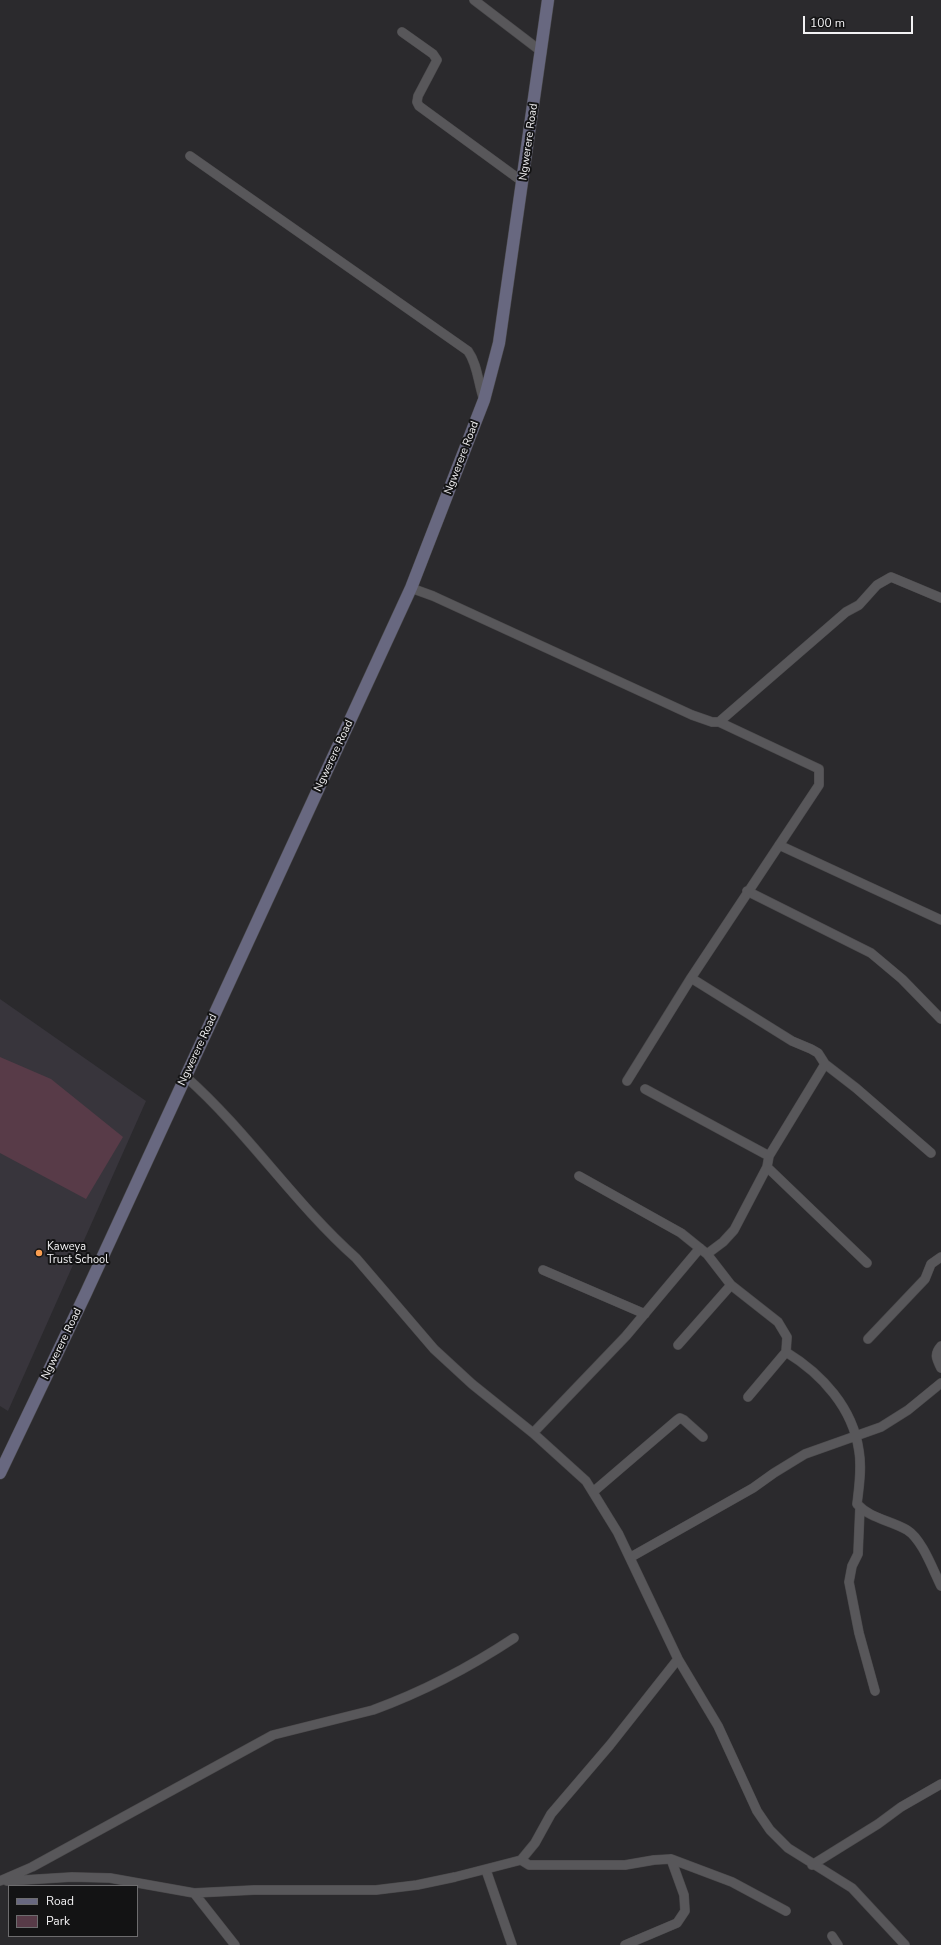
<!DOCTYPE html>
<style>
body{margin:0}
#map{position:relative;width:941px;height:1945px;overflow:hidden;background:#2b2a2d;font-family:"Nunito Sans",sans-serif}
canvas{display:block}
.legend{position:absolute;left:8px;top:1885px;width:130px;height:52px;box-sizing:border-box;background:#131314;border:1px solid #6d6c6e;margin:0;padding:5px 7px;list-style:none;font-size:12px;color:#f3f2f4}
.legend li{display:flex;align-items:center;gap:8px;height:20px}
.legend b{width:20px;border:1px solid #6d6c6e}
.scale{position:absolute;left:803px;top:16px;width:110px;height:18px;box-sizing:border-box;border:2px solid #f3f2f4;border-top:0;padding-left:5px;font-size:12px;line-height:14px;white-space:nowrap;color:#f3f2f4;-webkit-text-stroke:3px #131314;paint-order:stroke}
</style>
<div id="map">
<canvas width="941" height="1945"></canvas>
<ul class="legend">
<li><b style="height:5px;background:#686880"></b>Road</li>
<li><b style="height:11px;background:#583b48"></b>Park</li>
</ul>
<div class="scale">100 m</div>
</div>
<script>
const c = document.querySelector('canvas').getContext('2d');
c.lineJoin = 'round';
function paint(path, color) { c.fillStyle = color; c.fill(path, 'evenodd'); }
function stroke(path, color, width, dash) { c.strokeStyle = color; c.lineWidth = width; c.lineCap = dash ? 'butt' : 'round'; c.setLineDash(dash || []); c.stroke(path); }
function label(font, color, halo, rows, align = 'center') {
  c.font = font + ' "Nunito Sans",sans-serif'; c.lineWidth = 4; c.setLineDash([]); c.textBaseline = 'middle'; c.strokeStyle = halo; c.fillStyle = color; for (const [text, x, y, turn = 0] of rows) {
    c.save(); c.translate(x, y); c.rotate((+turn || 0) * Math.PI / 180); c.textAlign = isNaN(turn) ? turn : align; if (halo) c.strokeText(text, 0, 0); c.fillText(text, 0, 0); c.restore();
  }
}
const built = new Path2D(`
 M0,999L146,1101L8,1411L0,1406Z`);
const green = new Path2D(`
 M0,1057L51,1079L123,1137L86,1199L0,1153Z`);
const minor = new Path2D(`
 M474,0L542,52
 M402,32L433,54L437,60L418,96L417,102L419,106L523,182
 M190,156L468,351C478,365 478,384 484,400
 M411,588L433,596L692,715L712,722H719L846,612L859,605L877,585L891,577L941,598
 M779,845L941,920
 M747,891L871,953L902,979L941,1019
 M691,978L792,1041L811,1049L818,1053L825,1064L769,1156L767,1167L734,1230L723,1242L707,1254
 M825,1064L856,1088L931,1153
 M186,1077C248,1132 294,1203 356,1258L434,1349L472,1384L533,1433L586,1481L618,1533L678,1659L718,1726L757,1811L770,1830L788,1848L852,1888L905,1945
 M627,1081L691,978L819,785V769L719,722
 M645,1089L769,1156
 M767,1167L867,1263
 M579,1176L681,1233L707,1254L731,1285L778,1322L787,1337L786,1352L748,1397
 M543,1270L645,1314
 M868,1339L925,1279L931,1264L941,1257
 M678,1345L731,1285
 M941,1346C934,1354 936,1358 941,1368
 M786,1352C822,1374 853,1408 859,1451C862,1468 859,1487 857,1504C871,1519 890,1520 907,1530C922,1539 933,1570 941,1586
 M533,1433L626,1336L700,1248
 M593,1492L677,1420L680,1418L684,1420L703,1437
 M860,1507L858,1554L852,1566L849,1582L859,1633L875,1691
 M631,1557L753,1488L774,1473L805,1454L881,1427L908,1410L941,1383
 M521,1860L529,1865H625L654,1860L671,1859L732,1882L786,1911
 M812,1865L878,1824L901,1807L941,1784
 M486,1870L512,1945
 M0,1881L32,1867L273,1735L373,1710C425,1691 467,1669 514,1638
 M7,1881L72,1877L110,1878L194,1893L235,1945
 M194,1893L254,1890H376L417,1885L455,1877L521,1860L535,1843L551,1814L610,1745L678,1659
 M832,1936L838,1945
 M625,1945L677,1923L685,1911L684,1895L671,1859`);
const secondary = new Path2D(`
 M0,1473L85,1295L411,588L484,400L499,343L548,0`);
const markers = [
 [39,1253,4,"#fb9e50"]
];
const streetNames = [
 ["Ngwerere Road",529,142,-82],
 ["Ngwerere Road",462,458,-69],
 ["Ngwerere Road",334,756,-65],
 ["Ngwerere Road",198,1050,-65],
 ["Ngwerere Road",62,1344,-64]
];
const poiNames = [
 ["Kaweya",47,1247],
 ["Trust School",47,1260]
];
paint(built, '#38353c');
paint(green, '#583b48');
stroke(minor, '#4a494b', 10);
stroke(secondary, '#4a494b', 13);
stroke(minor, '#58575a', 9);
stroke(secondary, '#686880', 12);
for (const [x, y, r, color] of markers) { const dot = new Path2D(); dot.arc(x, y, r, 0, 2 * Math.PI); c.fillStyle = color; c.fill(dot); stroke(dot, '#131314', 1.5); }
label('11px', '#f3f2f4', '#131314', streetNames);
label('11px', '#f3f2f4', '#131314', poiNames, 'left');
</script>
